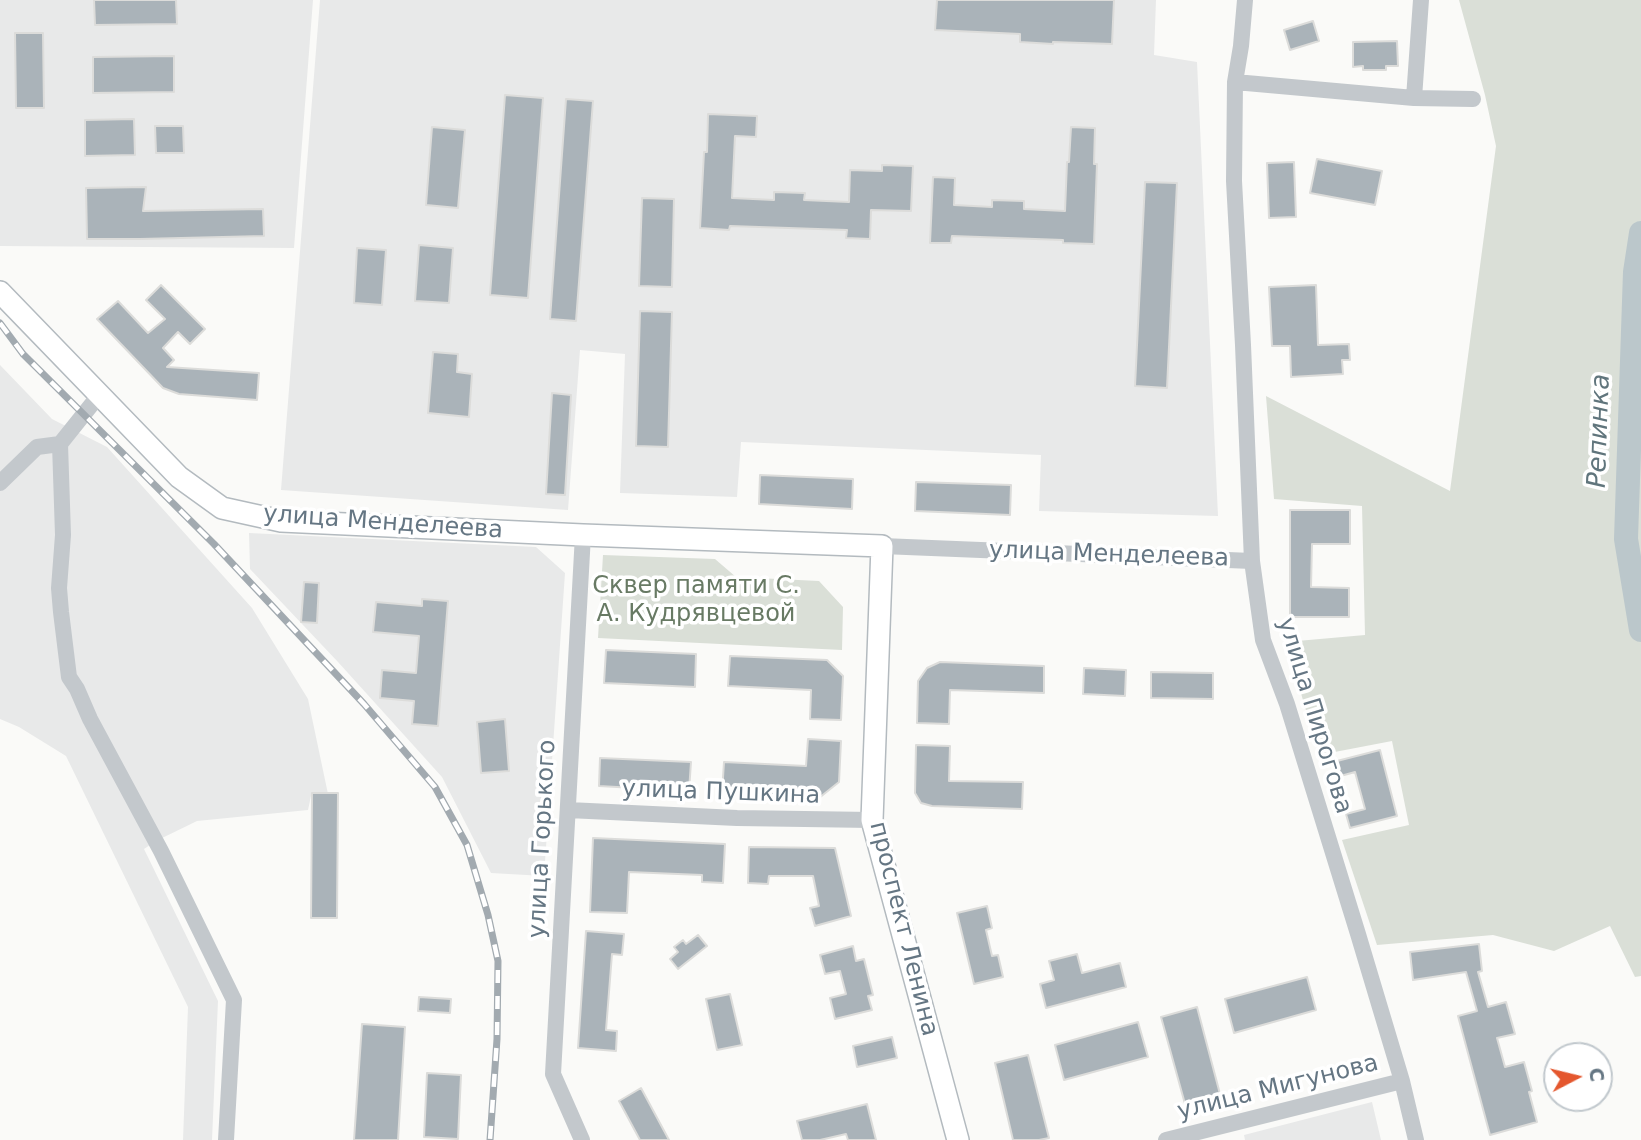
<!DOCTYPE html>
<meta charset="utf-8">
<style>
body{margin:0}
#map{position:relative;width:1641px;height:1140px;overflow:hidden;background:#fafaf8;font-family:"DejaVu Sans",sans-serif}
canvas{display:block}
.north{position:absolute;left:1543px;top:1042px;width:70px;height:70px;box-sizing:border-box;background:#fff;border:2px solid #c1c8cd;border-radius:50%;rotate:83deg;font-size:19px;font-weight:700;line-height:28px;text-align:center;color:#657683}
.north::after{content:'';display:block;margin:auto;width:24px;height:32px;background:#e4572e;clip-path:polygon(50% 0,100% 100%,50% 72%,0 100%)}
</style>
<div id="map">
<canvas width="1641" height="1140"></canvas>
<div class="north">С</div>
</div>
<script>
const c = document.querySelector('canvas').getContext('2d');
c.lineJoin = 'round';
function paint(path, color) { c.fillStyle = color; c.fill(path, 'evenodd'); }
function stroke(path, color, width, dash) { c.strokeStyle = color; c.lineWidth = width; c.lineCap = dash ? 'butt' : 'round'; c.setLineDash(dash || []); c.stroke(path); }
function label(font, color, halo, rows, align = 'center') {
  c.font = font + ' "DejaVu Sans",sans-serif'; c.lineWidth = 7; c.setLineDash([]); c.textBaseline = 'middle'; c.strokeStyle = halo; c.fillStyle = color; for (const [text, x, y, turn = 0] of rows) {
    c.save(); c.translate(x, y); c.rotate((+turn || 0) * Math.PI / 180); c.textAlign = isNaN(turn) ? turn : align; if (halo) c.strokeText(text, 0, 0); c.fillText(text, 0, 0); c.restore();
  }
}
const built = new Path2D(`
 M0,0H313L294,248L0,246Z
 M320,0H1156L1154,55L1197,62L1218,516L1039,511L1041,455L741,442L737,497L620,493L625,354L580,350L568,510L281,490Z
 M0,365L52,419L107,447L252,608L308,699L328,794L311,796L308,810L197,821L156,841L144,849L218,1001L212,1140H183L188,1007L66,756L19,727L0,719Z
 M249,533L536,547L565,573L544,876L491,873L442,777L338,662L250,569Z
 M1372,1102L1381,1140H1245L1244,1135Z`);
const green = new Path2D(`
 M1459,0H1641V976L1635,977L1610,926L1554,951L1493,935L1377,945L1342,840L1409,825L1392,741L1319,755L1286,642L1365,635L1362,506L1274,499L1266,396L1450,491L1496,146L1485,95Z
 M603,555L715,559L736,577L819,581L843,607L842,650L598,638Z`);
const river = new Path2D(`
 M1641,233L1635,272L1626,539L1641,630`);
const building = new Path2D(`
 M94,0H176L177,24L95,25Z
 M937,0H1114L1112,44L1053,42V44L1020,42V34L935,30Z
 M1313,21L1319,41L1290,50L1284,30Z
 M15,33H43L44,108H16Z
 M1397,41L1398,66H1386V70H1363V66L1353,67V42Z
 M174,56V92L93,93V57Z
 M505,95L543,98L528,298L490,295Z
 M566,99L593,101L576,321L550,319Z
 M708,114L757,116L756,137L735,136L732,198L774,200V192L805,193L804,200L849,202L850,170L882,171V165L913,166L911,211L871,210L870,239L846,238L847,230L730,226L729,230L700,228L704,152H707Z
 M134,119L135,155L85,156V120Z
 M155,126H183L184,153H156Z
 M432,127L465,130L458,208L426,205Z
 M1071,127L1095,128L1094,164H1097L1094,244L1063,243V240L952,236L951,243H930L933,177L955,178L954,205L992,207V200L1024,201V209L1065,211L1067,162H1069Z
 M1317,159L1382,171L1375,205L1310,193Z
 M1294,162L1296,217L1269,218L1267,163Z
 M1145,182L1177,183L1167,388L1135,386Z
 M146,187L143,211L263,209L264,236L140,239H87L86,188Z
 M642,198L674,199L672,287L639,286Z
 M419,245L453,248L449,303L415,301Z
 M357,248L386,250L382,305L354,303Z
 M161,285L205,329L190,344L178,332L163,348L174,360L167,367L259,373L257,400L179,394L163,388L97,319L118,301L148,333L165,319L146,300Z
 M1316,285L1318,345L1349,344L1350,360H1342L1343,374L1291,377L1290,346H1272L1269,287Z
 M640,311L672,312L668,447L636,446Z
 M433,352L458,354L457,372L472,374L469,417L428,413Z
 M552,393L571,395L565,495L546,494Z
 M760,475L853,479L852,509L759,504Z
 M916,482L1011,485L1010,515L915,511Z
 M1290,510H1350V544H1312L1311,587L1349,588V617H1290Z
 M304,582L319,583L317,623L301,622Z
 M422,599L448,601L438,726L412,724L414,701L380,698L382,670L416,673L419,636L373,632L376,602L422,606Z
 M606,650L696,654L695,687L604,683Z
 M730,656L827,660L843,676L841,720L810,719L811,690L728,686Z
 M940,662L1044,666V693L950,690L949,724L917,723L918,681L927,668Z
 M1084,668L1126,670L1125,696L1083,694Z
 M1151,672L1213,673V699L1151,698Z
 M505,719L509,771L481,773L477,722Z
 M808,739L841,741L839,782L819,798L722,793L724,762L806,766Z
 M916,745L950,746L949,781L1023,782L1022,809L932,806L921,803L915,793Z
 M1380,750L1397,816L1350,828L1346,814L1365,809L1355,772L1337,777L1333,762Z
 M600,758L691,762L689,791L599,786Z
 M312,793H338L337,918H311Z
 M593,838L725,844L723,883L702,882V875L629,872L627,913L590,912Z
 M749,847L835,848L851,916L815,926L810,908L819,906L813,876H769L768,884L748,883Z
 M987,906L992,928L986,930L992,956L998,955L1003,977L974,984L957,913Z
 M586,931L624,934L622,955L612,954L606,1030L617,1031L616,1051L578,1048Z
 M698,935L707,946L678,969L670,959L678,952L674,947L683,940L686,944Z
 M1479,944L1482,971L1478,972L1488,1007L1506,1002L1515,1034L1497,1038L1505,1067L1524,1062L1532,1091L1529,1092L1537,1122L1490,1135L1458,1016L1477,1011L1466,972L1413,980L1410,952Z
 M853,946L856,961L864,959L873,995L868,996L872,1010L835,1019L830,998L846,994L840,971L825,974L820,955Z
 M1077,954L1082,973L1120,963L1126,987L1046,1008L1040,984L1054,980L1049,961Z
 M1307,977L1316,1010L1234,1033L1225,999Z
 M730,994L742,1045L717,1050L706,999Z
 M419,997L451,999L450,1013L418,1011Z
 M1197,1007L1220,1094L1185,1104L1161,1017Z
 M1138,1022L1148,1057L1064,1080L1055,1045Z
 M362,1024L405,1027L398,1140H354Z
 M892,1037L897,1058L857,1067L853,1046Z
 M1028,1055L1049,1138L1039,1140H1013L995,1063Z
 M427,1073L461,1075L458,1139L424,1137Z
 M641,1088L669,1140H640L619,1101Z
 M867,1104L876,1140H848L846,1134L820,1140H802L797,1121Z`);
const minor = new Path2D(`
 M1245,0L1241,46L1235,82L1234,181L1243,345L1252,561L1263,640L1287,704L1358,934L1402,1081L1416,1140
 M1235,82L1414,98L1473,99
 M1414,98L1421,0
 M100,394L60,444L63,535L59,588L61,612L69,677L77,689L90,719L161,851L234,1000L226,1140
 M0,483L37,447L60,444
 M882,546L1252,561
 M568,810L737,818L872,820
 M582,1140L553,1074L583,535
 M1166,1140L1402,1081`);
const secondary = new Path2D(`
 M0,292L179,477L222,508L281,521L583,535L882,546L872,820L958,1140`);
const rail = new Path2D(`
 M0,323L23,354L214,544L364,704L435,787L467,845L488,915L498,961L497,1039L490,1140`);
const streetNames = [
 ["улица Менделеева",383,523,4],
 ["улица Менделеева",1109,555,2],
 ["улица Пирогова",1314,716,73],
 ["улица Пушкина",721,793,2],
 ["улица Горького",543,839,-87],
 ["проспект Ленина",903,929,76],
 ["улица Мигунова",1278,1088,-14]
];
const parkNames = [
 ["Сквер памяти С.",696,587],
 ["А. Кудрявцевой",696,615]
];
const waterNames = [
 ["Репинка",1600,431,-88]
];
paint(built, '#e8e9e9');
paint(green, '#dadfd7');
stroke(river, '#bbc7cb', 24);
paint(building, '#aab3b9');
stroke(building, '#dcdcda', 2);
stroke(secondary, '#b3babf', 24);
stroke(minor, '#c3c8cc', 16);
stroke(secondary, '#fff', 21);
stroke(rail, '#a2aab0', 7);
stroke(rail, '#fff', 4.5, [13]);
label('24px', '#657683', '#fff', streetNames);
label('24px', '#687a64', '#fff', parkNames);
label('italic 26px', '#60757c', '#fff', waterNames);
</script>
